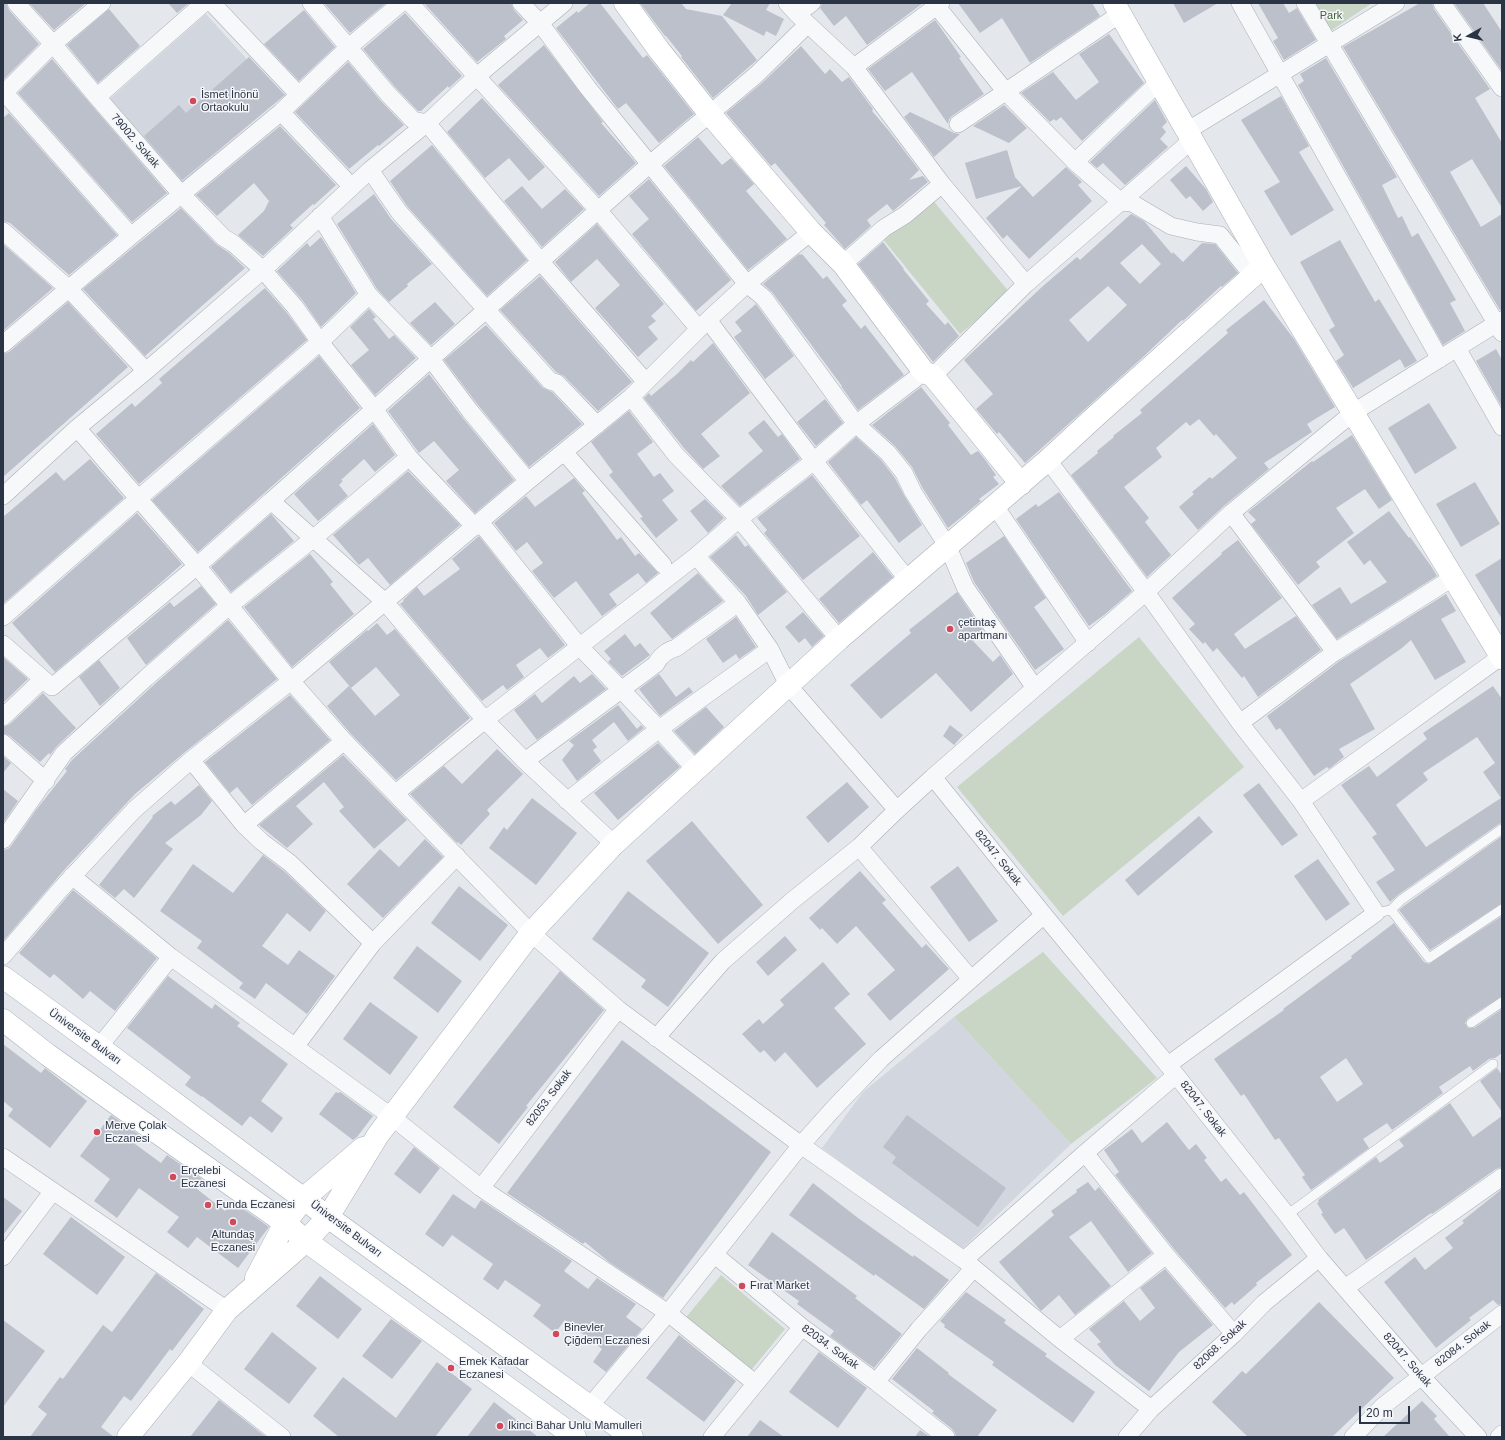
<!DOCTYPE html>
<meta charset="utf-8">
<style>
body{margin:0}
#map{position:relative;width:1505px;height:1440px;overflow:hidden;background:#e4e7ec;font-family:Arial,sans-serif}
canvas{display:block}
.frame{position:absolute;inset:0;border:4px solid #2b3445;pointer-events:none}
.north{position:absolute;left:1449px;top:16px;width:40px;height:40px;-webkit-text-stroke:3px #f4f6f9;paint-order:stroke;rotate:262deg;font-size:11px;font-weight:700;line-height:16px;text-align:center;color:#2b3445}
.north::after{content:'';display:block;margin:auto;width:14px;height:18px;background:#2b3445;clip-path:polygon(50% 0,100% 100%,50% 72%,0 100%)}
.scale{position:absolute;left:1359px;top:1406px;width:51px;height:18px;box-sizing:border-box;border:2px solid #2b3445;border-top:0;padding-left:5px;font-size:12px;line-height:14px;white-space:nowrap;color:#2b3445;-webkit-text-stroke:3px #f4f6f9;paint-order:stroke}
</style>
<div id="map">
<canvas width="1505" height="1440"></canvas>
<div class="frame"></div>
<div class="north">K</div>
<div class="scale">20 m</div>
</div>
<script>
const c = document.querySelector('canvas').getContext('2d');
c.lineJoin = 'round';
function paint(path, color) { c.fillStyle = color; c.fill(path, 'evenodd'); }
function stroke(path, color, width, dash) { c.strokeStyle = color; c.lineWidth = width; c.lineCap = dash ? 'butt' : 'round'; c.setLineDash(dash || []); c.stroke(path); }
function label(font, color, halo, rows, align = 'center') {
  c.font = font + ' Arial,sans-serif'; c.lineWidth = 3; c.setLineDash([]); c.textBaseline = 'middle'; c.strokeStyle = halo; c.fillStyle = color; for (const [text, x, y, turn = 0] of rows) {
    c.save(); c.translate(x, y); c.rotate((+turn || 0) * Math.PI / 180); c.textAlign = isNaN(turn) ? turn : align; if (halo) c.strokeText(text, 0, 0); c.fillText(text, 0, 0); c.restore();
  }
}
const built = new Path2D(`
 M206,14L281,97L176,188L104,104Z
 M954,1017L1071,1144L962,1249L822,1148L863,1092Z`);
const green = new Path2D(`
 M1308,3H1372L1326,34Z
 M931,198L1010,293L960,334L882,238Z
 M1139,637L1244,767L1063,916L957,787Z
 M1043,952L1157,1078L1071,1144L954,1017Z
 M721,1275L785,1329L747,1375L683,1321Z`);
const building = new Path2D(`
 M3,3H6L9,10L39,44L4,79Z
 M29,3H86L54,30Z
 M168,3H189L177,13Z
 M324,3H386L350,33Z
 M424,3H511L514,10L523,20L504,36L506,39L477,62Z
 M590,3H600L643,58L647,55L694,114L659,143L626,103L618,109L556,28L577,11L578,13Z
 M640,3H681L686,9L722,16L757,60L713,98L681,57L682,56L666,36H665Z
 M732,3H770L766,10L784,19L776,36L766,31L764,36L723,15Z
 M822,3H923L867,45L846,16L834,26L820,8Z
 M958,3H1092L1100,16L1030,63L1002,18L980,33Z
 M1173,3H1218L1184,23Z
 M1258,3H1283L1289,13L1297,8L1316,40L1284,60L1273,41L1278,38Z
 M1420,3H1432L1434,9L1490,89L1475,98L1502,143V208L1472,159L1450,172L1481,227L1502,214V310H1500L1343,47Z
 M1454,3H1483L1502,32V71Z
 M109,9L140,46L98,83L67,45Z
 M304,10L335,47L299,81L264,44Z
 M405,13L462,76L449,88L448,86L421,111H418L395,87L363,49Z
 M935,20L961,57L959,58L984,94L952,116L949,119L948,124L912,72L885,91L868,69Z
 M1109,34L1144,83L1082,141L1061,117L1056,121L1054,119L1050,122L1021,93L1053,72L1076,100L1099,82L1079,54Z
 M544,45L603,122L601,123L636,163L599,196L498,85Z
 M801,46L825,74L830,69L842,82L849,77L873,109L872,111L889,131L919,170L909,180L923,176L928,182L893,211L887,204L867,220L871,226L845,249L824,225L826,223L775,163L771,166L726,113L762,83Z
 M249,57L285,95L182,180L144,136L179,105L186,113Z
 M1326,58L1397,177L1382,185L1398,218L1402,216L1412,237L1418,233L1456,300L1450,303L1465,331L1443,345L1298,85L1304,81L1300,74Z
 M52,59L167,193L132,222L18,93Z
 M348,62L380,100L404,125L379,146L378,145L349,169L295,112Z
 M1281,96L1309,146L1299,152L1334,210L1291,236L1264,191L1280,182L1241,120Z
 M482,98L545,167L529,181L509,158L485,178L447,132Z
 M1155,100L1167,122L1162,127L1166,132L1160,139L1168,147L1125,185L1103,163L1097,168L1090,162Z
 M1004,105L1027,128L1009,143L973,126Z
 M910,112L954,133L960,134L934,157L904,117Z
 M9,113L117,235L69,275L10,223L3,221V118Z
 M280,126L336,185L314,205L313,204L290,225L293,228L263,256L238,235L264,211L269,201L254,183L217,216L196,195Z
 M698,137L722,165L731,158L754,184L746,191L787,239L748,270L664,166Z
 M432,145L527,260L487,296L407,206L390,181Z
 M1007,150L1015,177L1033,197L1066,167L1082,182L1078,185L1092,201L1029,259L1007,235L1003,239L986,218L1022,186L976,199L965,163Z
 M1186,166L1206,189L1213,202L1203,211L1190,196L1186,199L1170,180Z
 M649,179L731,280L696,311L632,234L649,219L629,196Z
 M522,186L542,209L565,189L584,209L542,247L504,201Z
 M374,194L391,219L432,264L407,284L408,286L389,302L377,289L337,224Z
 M181,208L216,244L228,252L245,268L145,356L83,289Z
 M1131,214L1144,221L1172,254L1173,252L1183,262L1202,243L1215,244L1238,273L1222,287L1221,286L1183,321L1182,320L1143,357L1025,463L999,432L997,434L976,409L993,394L964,360L1043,286L1077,257L1080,260ZM1142,244L1161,264L1140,284L1120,263ZM1108,286L1127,305L1088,342L1069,320Z
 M597,224L664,304L651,316L656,321L648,327L658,339L638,357L595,308L620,285L597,259L571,282L555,262Z
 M321,237L356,293L321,327L303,301L277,271L307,243L310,247Z
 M1340,240L1375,302L1379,299L1417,361L1405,368L1400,359L1353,388L1336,361L1344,355L1329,330L1335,326L1300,262Z
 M883,242L904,269H903L929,301L926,304L945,325L948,322L959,336L933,362L858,264Z
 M3,244L53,288L3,331Z
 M799,254L800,255L802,254L823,279L827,276L847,301L842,305L861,329L865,325L904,375L858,410L841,386H842L772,292L763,284Z
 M540,276L632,382L598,411L564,376L556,372L500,310Z
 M265,288L287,313L307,340L139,484L96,434L132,403L135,407L162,383L159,379Z
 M1264,300L1294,339L1335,407L1307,424L1312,432L1264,463L1269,469L1225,505L1198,530L1179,507L1194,494L1192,492L1210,477L1212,479L1237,458L1216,434L1214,436L1199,419L1190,426L1186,422L1156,448L1162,457L1124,487L1149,518L1145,522L1171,555L1147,577L1071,475L1098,453L1097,451L1114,437L1113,436L1142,413L1140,410L1228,333L1226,330Z
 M68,302L128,367L3,477V354L9,352Z
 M435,302L455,324L431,345L410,323Z
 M756,304L794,356L765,379L734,337L742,331L735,322Z
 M369,309L376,317L373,319L389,339L394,335L416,358L375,395L351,365L369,350L350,327Z
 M486,325L543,388L552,392L582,424L529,467L478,405L444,360Z
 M713,343L750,393L701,434L720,456L703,469L684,448L644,398L649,393L651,396L677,374L691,360L693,362Z
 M1496,349L1502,360V407L1476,361Z
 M319,356L360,408L198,552L152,500Z
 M429,374L462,417L514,480L475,513L446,481L459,470L434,441L419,453L388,411Z
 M921,387L950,423L948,425L971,455L978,451L986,461L996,475L993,477L999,484L979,499L981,501L948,528L922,487L912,467L895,446L872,425Z
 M825,399L843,423L816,446L797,422Z
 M1429,403L1457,448L1415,474L1388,428Z
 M629,411L653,442L637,454L654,477L660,473L674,491L662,500L678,520L656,538L640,518L643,517L609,475L613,472L591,442Z
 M764,420L778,437L782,434L800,459L740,506L721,486L763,451L748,433Z
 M373,424L395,455L375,472L364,459L341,480L343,481L339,485L348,496L318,521L294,494Z
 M1352,435L1392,500L1379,509L1365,489L1336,508L1354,533L1316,562L1320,567L1298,585L1251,524L1256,520L1248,512L1312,461L1313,462Z
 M856,437L881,460L895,478L905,497L922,525L899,543L867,500L861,505L828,462Z
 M90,459L124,498L3,604V517L56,472L64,481Z
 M408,471L460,525L390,585L368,558L359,565L333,535Z
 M812,475L860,536L803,580L764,533L767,530L757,518Z
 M574,478L585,491L582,493L617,540L621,537L635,556L639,553L658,573L646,583L638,573L609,594L617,605L602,616L576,581L554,598L532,571L543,563L527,542L516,551L494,523L526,496L535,507Z
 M1475,482L1500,524L1461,547L1436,504Z
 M1059,492L1132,591L1104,615L1089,626L1016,519L1036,504L1038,507Z
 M705,499L724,518L708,533L690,511Z
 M1389,511L1409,538L1410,537L1431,566L1437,576L1337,639L1312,605L1340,587L1351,604L1387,582L1370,560L1364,565L1347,542Z
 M137,513L182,564L157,586L55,672L12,623Z
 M271,514L294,541L231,592L211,567Z
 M736,535L745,547L748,545L787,592L758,615L746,596L710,557Z
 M479,536L565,645L548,658L540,648L516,665L524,677L507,690L503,685L482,701L400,604L404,601L403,600L417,587L424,596L460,569L452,559Z
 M1004,536L1046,598L1034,607L1064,649L1035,670L974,582L966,563Z
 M1238,540L1282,598L1234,634L1245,649L1296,616L1321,650L1258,697L1244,676L1242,678L1217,648L1213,652L1205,642L1203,644L1189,629L1195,624L1172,598L1222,554L1221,553Z
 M873,552L893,577L839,623L819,599Z
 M310,554L333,582L330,584L354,614L292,667L244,607Z
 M1502,558V619L1475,575Z
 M698,573L723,601L672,639L650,613Z
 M201,586L216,604L146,665L127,638L170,602L174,607Z
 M957,592L984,632L973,641L993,662L1000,655L1013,674L971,712L936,673L881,719L850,685L911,633L909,630Z
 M1446,594L1456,611L1441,619L1466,662L1435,680L1411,640L1402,648L1350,684L1375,729L1339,749L1344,757L1329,769L1327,767L1314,776L1280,728L1276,730L1267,716L1341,660Z
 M803,612L824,636L812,647L805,638L799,643L785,627Z
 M736,617L756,647L739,659L736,654L723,663L706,639Z
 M228,620L277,679L185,752L135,794L65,869L4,940L3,850L8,849L11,846L36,810L67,771L65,769L72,760L157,682Z
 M377,623L387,635L395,629L470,718L396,780L351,734L327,706L349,686L375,716L400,695L376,667L351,688L329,662L367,630L368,631Z
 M625,634L635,647L640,643L650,655L622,676L608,662L611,659L604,651Z
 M3,657L28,679L3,703Z
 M99,660L120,688L100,706L79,677Z
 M592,674L606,689L537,740L514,710L535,694L542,703L574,676L580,683Z
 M659,674L676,697L689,687L693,692L660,716L639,689Z
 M1493,686L1502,699V823L1499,824L1398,895L1390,902L1376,882L1395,870L1372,837L1377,834L1341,785L1369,766L1377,777L1427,739L1423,733ZM1477,737L1495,763L1483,772L1501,798L1426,847L1396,805L1397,804L1428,780L1423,773Z
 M43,693L76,728L57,746L50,755L49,753L40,762L10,736L3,733V727L10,724Z
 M290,695L330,740L252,805L237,787L230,793L205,762Z
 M618,705L637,729L641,725L644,728L628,741L614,722L592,740L597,747L593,750L601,761L577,781L562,760L574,745L569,741Z
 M706,707L724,727L695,754L674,731Z
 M950,725L963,735L954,745L943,736Z
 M658,743L680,767L618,820L594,793Z
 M497,749L523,774L487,810L490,814L461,845L458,842L457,843L410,794L444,766L462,784Z
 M343,755L407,820L374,849L339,811L344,807L324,782L296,806L313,824L287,848L259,825Z
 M3,756L11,763L3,773Z
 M847,782L869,807L828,843L806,817Z
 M1259,783L1298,835L1282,846L1243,795Z
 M199,785L212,801L201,815L165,843L173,849L134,898L124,889L115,898L99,885L153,817L152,816L171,801L175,805Z
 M3,789L18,801L3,823Z
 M532,798L577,833L536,885L489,848L504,827L507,830Z
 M1199,816L1213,832L1138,896L1125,880Z
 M692,821L763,905L718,944L646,861Z
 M1502,836V903L1430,950L1399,910L1405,905Z
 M425,839L443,857L383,918L347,884L380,849L399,867Z
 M263,855L284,871L326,911L310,932L287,913L262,946L288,965L299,950L335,976L307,1014L266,983L255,999L239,988L243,983L197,948L202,941L160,911L193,864L233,893Z
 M1318,859L1350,904L1326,921L1294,876Z
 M958,866L998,921L969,942L930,887Z
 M860,871L886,900L882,903L922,948L926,944L949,969L890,1021L867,994L895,970L856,926L837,944L822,928L820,930L809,918Z
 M459,886L508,925L480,961L431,923Z
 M73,890L157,958L115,1011L90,991L83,999L54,974L50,978L19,953Z
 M628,891L709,953L668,1007L641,987L646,980L592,939Z
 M1502,916V996L1468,1018L1465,1023L1468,1028H1474L1502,1009V1053L1495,1058L1489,1059L1473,1071L1470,1066L1439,1087L1443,1093L1392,1130L1387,1123L1363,1139L1369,1148L1311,1190L1302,1177L1305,1175L1279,1138L1275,1140L1244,1094L1241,1096L1214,1059L1284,1010L1283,1009L1352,958L1351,956L1394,923L1424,962L1429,964ZM1346,1058L1363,1084L1337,1102L1320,1077Z
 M785,936L797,950L768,976L756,962Z
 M417,946L462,981L438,1013L393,978Z
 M823,962L850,994L834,1008L866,1044L817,1088L785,1052L775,1062L764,1050L760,1053L742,1034L759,1019L763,1024L784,1005L780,1000Z
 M560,971L604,1010L526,1106L528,1107L499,1144L453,1107Z
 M168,976L212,1009L215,1004L240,1023L237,1026L288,1064L261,1101L283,1118L272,1133L250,1116L242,1126L202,1096V1097L185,1085L191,1077L127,1028Z
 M370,1002L418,1037L390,1075L343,1039Z
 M622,1040L771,1152L663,1298L609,1262L585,1242L583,1244L507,1193Z
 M3,1044L41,1073L45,1068L87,1101L50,1148L8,1116L13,1109L3,1101Z
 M1497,1068L1502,1075V1112L1480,1081Z
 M336,1092L338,1093L340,1092L373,1116L357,1137L353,1140L319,1114Z
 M1450,1103L1473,1137L1502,1116V1167L1496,1169L1432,1214L1431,1213L1366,1260L1344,1228L1335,1234L1321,1214L1323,1213L1317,1203L1319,1202L1318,1200L1376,1157L1380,1163L1404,1146L1399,1140Z
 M111,1115L141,1136L135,1144L161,1163L167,1155L203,1180L197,1189L225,1211L232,1201L269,1227L238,1268L197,1237L188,1248L167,1232L179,1217L139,1188L117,1218L94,1201L110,1179L80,1156Z
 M907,1115L1006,1188L978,1227L892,1163L896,1157L883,1147Z
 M1167,1122L1189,1150L1196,1144L1207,1158L1204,1160L1221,1182L1226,1178L1240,1195L1244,1192L1292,1255L1256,1283L1257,1285L1234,1305L1232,1302L1225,1308L1174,1249L1115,1175L1119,1172L1104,1150L1132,1129L1142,1143Z
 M414,1147L440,1168L420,1194L394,1174Z
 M1088,1182L1095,1191L1099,1187L1152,1253L1128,1272L1091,1221L1069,1237L1111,1286L1075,1315L1059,1295L1041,1311L999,1262L1054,1215L1051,1211L1077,1192L1076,1190Z
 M813,1183L858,1218L913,1257L914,1255L949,1280L924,1309L875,1274L874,1276L789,1215Z
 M1502,1189V1304L1498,1305L1493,1300L1469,1318L1471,1320L1436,1348L1384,1282L1415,1257L1425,1270L1453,1248L1445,1238L1464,1223L1462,1221Z
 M453,1194L475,1209L481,1200L572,1261L564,1271L588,1289L597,1278L636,1304L626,1317L642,1329L606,1372L593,1362L602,1349L565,1320L555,1333L533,1316L541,1305L505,1280L498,1290L483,1279L493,1264L452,1235L443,1247L425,1234Z
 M3,1197L22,1211L3,1235Z
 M71,1217L125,1257L97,1295L43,1254Z
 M772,1232L857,1296L855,1298L902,1334L874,1368L830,1336L834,1331L797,1304L799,1301L748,1265Z
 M1165,1269L1213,1325L1179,1352L1149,1391L1115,1365L1097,1344L1101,1342L1089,1329L1124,1301L1140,1321L1155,1308L1140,1288Z
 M156,1273L204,1309L172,1351L170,1349L131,1401L124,1396L101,1427L114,1437H30L47,1414L38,1407L60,1377L63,1379L103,1325L112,1332Z
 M320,1276L362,1309L338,1339L296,1306Z
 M966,1292L1006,1320L1004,1323L1047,1354L1045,1356L1095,1392L1073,1423L992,1365L994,1362L944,1327L945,1325L940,1321Z
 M1319,1302L1394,1378L1332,1437H1248L1212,1402L1242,1371L1246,1374Z
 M391,1319L422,1341L392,1379L362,1356Z
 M3,1320L45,1351L3,1407Z
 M272,1332L317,1368L289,1404L244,1369Z
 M679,1335L736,1381L704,1422L646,1378Z
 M917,1348L949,1373L948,1374L997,1410L977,1437H956L955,1433L952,1429L932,1413L934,1411L892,1379Z
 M819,1352L867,1388L838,1428L789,1392Z
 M437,1362L472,1389L435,1437H339L313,1416L343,1377L396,1418Z
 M219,1400L266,1437H190Z
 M1422,1401L1437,1416L1434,1419L1450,1437H1383Z
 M494,1402L538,1437H467Z
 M760,1420L784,1437H747Z
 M920,1430L930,1437H915Z`);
const lane = new Path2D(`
 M1391,910L1401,900L1502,829
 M1376,913L1391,910L1429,958L1502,909
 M1471,1023L1502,1002
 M1287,1215L1493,1064`);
const street = new Path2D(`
 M16,3L53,44L97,97L181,194L223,237L234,244L263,270L295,307L320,342L374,409L409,457L475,527
 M212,3L299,95
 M311,3L388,94L413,120L427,123L541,262L645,381
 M410,3L598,210L699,329
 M521,3L540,23L588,88L747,284L764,298L856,424L888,453L904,473L913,492L948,547L965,587L1035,688L1146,592L1231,513L1354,412L1502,320
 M787,3L797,14L854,67L942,184L1026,284
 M934,3L1006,92L1075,162L1121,202L1132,203L1171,226L1197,232L1220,235L1253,276
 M1240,3L1440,359
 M1305,3L1502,333
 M1442,3L1502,88
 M797,14L812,3
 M854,67L941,3
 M3,91L131,236
 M3,94L53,44L102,3
 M97,97L204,3
 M281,112L352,187
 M958,124L1120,14
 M1187,131L1396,3
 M1075,162L1159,82
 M370,170L399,212L550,381L557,383L597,425
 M320,216L369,295L431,359L470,411L528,481
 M3,231L69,289L146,371
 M843,264L884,228L905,215L942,184
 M708,320L814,461L908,580
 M3,344L131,236L281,112L349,47L401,3
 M1457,348L1502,427
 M933,376L1026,284L1192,140
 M631,397L676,455L739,519L839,639
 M77,428L197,566L291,681L344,741L531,933L618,1009L801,1145L964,1260L1060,1339L1151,1409
 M564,452L663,565
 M1048,460L1146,592L1240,723L1335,652L1454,577
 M3,496L77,428L146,371L263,270L370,170L427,123L477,76L564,3
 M995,506L1088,643
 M1231,513L1335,652
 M480,522L580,647L659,729L695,769
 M696,556L738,603L770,649L788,685L897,810
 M3,617L139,498L320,342L369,295
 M3,644L52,687L197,566L271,501
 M3,717L43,679
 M3,743L46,781
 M191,760L244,825L262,842L290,863L373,943
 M525,761L656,664C660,656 668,650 676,648L738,603
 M933,777L1044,915L1176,1075L1287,1215L1319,1258L1421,1376L1478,1437
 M396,793L485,720L696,556L739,519L814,461L856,424L924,372
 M567,801L659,729L770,649
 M1301,801L1502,656
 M244,825L344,741
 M3,840L64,753L146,678L229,606L314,538L409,457
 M614,844L525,761L485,720L385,602L271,501L650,164L756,75L808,24
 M859,847L971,979
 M72,876L171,957
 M3,956L58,892L134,810L191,760L291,681L528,481L631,397L708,320L747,284L811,232
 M656,1038L723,961L793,900L859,847L897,810L933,777L1035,688
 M99,1047L171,957L392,1117L481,1188L668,1313L755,1383
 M295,1047L373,943L457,856
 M1168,1065L1376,913L1301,801L1240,723
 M1085,1153L1166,1255L1234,1334
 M3,1157L227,1310
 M481,1188L618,1009
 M715,1255L802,1327L876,1382L946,1437
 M3,1257L53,1191
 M964,1260L1085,1153L1176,1075
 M1345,1288L1502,1177
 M1060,1339L1166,1255
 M188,1363L282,1437
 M876,1382L919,1329L974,1268
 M590,1406L668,1313L801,1145L834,1108L881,1059L1044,915
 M712,1437L802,1327
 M1127,1437L1151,1409L1234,1334L1264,1303L1319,1258
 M1353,1437L1383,1406L1502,1314
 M1499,1437L1502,1434`);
const secondary = new Path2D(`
 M625,3L659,50L709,113L811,232L843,264L924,372L933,376L1021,484
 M1114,3L1264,266L1502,658
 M256,1278L285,1223L304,1198L363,1148
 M128,1437L188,1363L227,1310L306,1241L328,1217L378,1135L531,933L614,844L839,639L1048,460L1098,414L1264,266`);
const primary = new Path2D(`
 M3,977L99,1047L328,1217L632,1437
 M3,1020L48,1055L285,1223L306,1241L575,1437`);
const markers = [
 [193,101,4,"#d1495b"],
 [950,629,4,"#d1495b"],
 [97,1132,4,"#d1495b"],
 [173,1177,4,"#d1495b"],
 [208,1205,4,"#d1495b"],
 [233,1222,4,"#d1495b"],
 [742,1286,4,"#d1495b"],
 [556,1334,4,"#d1495b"],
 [451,1368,4,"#d1495b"],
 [500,1426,4,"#d1495b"]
];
const parkNames = [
 ["Park",1331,16]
];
const poiNames = [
 ["İsmet İnönü",201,95],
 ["Ortaokulu",201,108],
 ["çetintaş",958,623],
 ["apartmanı",958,636],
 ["Merve Çolak",105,1126],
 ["Eczanesi",105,1139],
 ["Erçelebi",181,1171],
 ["Eczanesi",181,1184],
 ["Funda Eczanesi",216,1205],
 ["Altundaş",233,1235,"center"],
 ["Eczanesi",233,1248,"center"],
 ["Fırat Market",750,1286],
 ["Binevler",564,1328],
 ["Çiğdem Eczanesi",564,1341],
 ["Emek Kafadar",459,1362],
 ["Eczanesi",459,1375],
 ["Ikinci Bahar Unlu Mamulleri",508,1426]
];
const streetNames = [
 ["79002. Sokak",135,141,49],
 ["82047. Sokak",998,858,51],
 ["Üniversite Bulvarı",85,1037,36],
 ["82053. Sokak",549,1098,-53],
 ["82047. Sokak",1203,1109,52],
 ["Üniversite Bulvarı",346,1229,37],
 ["82084. Sokak",1463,1344,-38],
 ["82068. Sokak",1220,1345,-43],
 ["82034. Sokak",830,1347,36],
 ["82047. Sokak",1407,1360,49]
];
paint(built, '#d2d6de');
paint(green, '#c9d6c5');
paint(building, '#bbc0ca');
stroke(lane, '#a9aeb7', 10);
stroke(street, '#a9aeb7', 18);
stroke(secondary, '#a9aeb7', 23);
stroke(primary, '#a3abb8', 23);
stroke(lane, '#f7f8fa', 9);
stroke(street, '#f7f8fa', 17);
stroke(secondary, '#fff', 22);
stroke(primary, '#fff', 22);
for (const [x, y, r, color] of markers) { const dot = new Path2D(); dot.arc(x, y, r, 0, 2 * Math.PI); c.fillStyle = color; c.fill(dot); stroke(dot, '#f4f6f9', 1.5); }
label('11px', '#3f6138', '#f4f6f9', parkNames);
label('11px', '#2b3445', '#f4f6f9', poiNames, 'left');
label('11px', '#2b3445', '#f4f6f9', streetNames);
</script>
